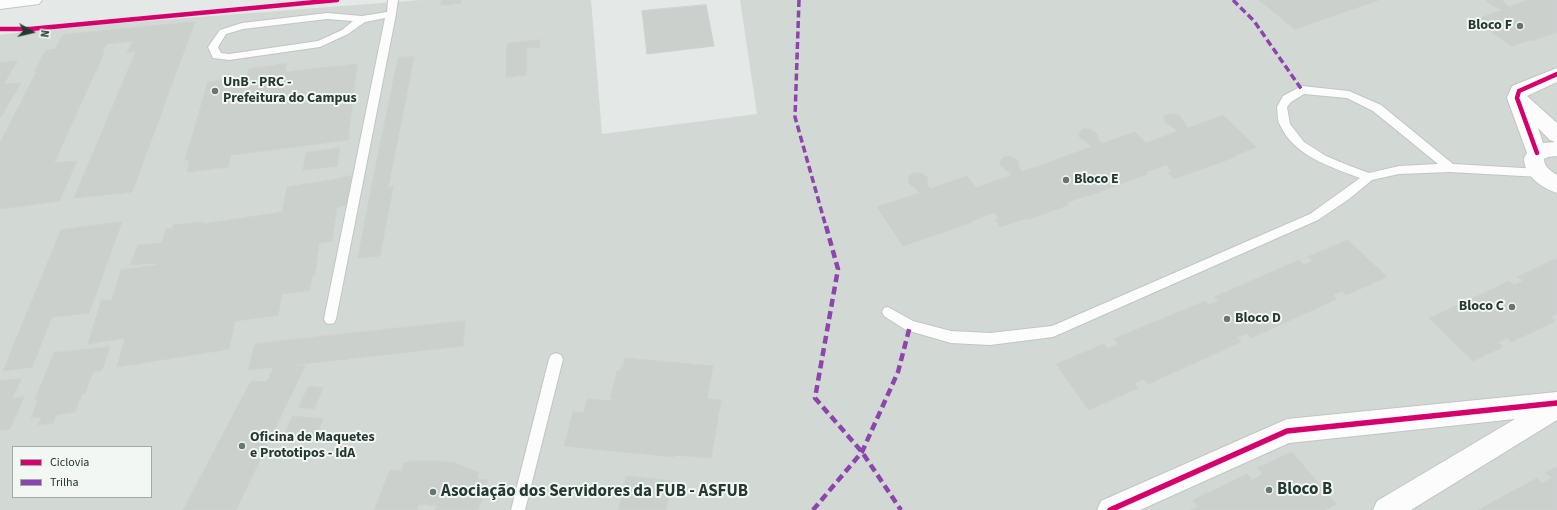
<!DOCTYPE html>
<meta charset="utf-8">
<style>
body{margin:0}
#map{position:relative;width:1557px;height:510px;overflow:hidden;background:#e4e8e6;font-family:"Source Sans 3",sans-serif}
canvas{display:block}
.legend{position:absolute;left:12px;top:446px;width:140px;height:52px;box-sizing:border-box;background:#f2f7f4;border:1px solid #a0aba6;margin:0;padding:5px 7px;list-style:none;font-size:12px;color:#243931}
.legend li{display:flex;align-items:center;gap:8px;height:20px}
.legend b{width:20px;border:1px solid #a0aba6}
.north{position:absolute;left:12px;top:12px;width:40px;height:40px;-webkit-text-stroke:3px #f2f7f4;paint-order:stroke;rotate:98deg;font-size:11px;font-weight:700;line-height:16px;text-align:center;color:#243931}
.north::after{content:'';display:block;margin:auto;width:14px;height:18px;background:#243931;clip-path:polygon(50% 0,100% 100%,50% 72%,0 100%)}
</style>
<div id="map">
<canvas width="1557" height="510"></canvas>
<ul class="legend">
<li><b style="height:5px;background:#d6006c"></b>Ciclovia</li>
<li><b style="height:5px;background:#8e44ad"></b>Trilha</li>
</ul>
<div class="north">N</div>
</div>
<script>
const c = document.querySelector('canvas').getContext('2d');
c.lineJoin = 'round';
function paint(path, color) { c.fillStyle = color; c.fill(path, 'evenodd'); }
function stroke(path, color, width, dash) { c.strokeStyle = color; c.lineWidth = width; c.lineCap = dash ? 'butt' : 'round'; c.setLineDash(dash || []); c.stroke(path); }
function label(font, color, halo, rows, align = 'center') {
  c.font = font + ' "Source Sans 3",sans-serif'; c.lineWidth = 4; c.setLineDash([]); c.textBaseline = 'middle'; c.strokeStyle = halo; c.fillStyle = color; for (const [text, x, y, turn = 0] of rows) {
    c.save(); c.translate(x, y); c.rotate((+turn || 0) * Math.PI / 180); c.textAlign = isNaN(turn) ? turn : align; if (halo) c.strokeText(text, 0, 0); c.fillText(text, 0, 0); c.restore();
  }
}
const built = new Path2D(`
 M421,0H591L602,134L757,114L740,0H1557V510H0V35L56,28ZM13,447H151V497H13Z`);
const building = new Path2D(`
 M442,0H461V3L441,5Z
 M1259,0H1379L1295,29Z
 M1486,0H1502L1509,7L1528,0H1557V32L1532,41L1530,40L1512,46L1474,20L1502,10L1490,4Z
 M706,5L714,46L647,54L642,11Z
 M195,22L132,192L74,198L136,51L127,53L133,41L106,44L102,53H104L54,163L77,161L59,201L0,209V143L37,71L34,72L46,50L55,49L63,35Z
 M540,40V47L527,48L526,75L506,77L507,44Z
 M414,57L388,188L371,189L398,58Z
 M17,61L4,84L21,83L0,118V63Z
 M286,64L285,72L357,64L348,140L231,155L228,167L187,172L190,160H185L208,82L247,76L249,69Z
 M1169,114L1179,115L1188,128L1223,115L1256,147L1234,156L1235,157L1174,179L1168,173L1172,171L1166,165L1146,172L1147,174L1089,196L1088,195L1066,203L1068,205L1028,220L1027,218L1000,227L995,220L999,219L994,212L972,221L973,222L903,246L877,207L920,193L908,182L909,176L914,173H921L926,176L928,180L927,184L930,189L967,176L976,188L1012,175L1000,165V161L1004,157L1010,156L1016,159L1019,163V167L1022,172L1091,147L1087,142L1079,137V133L1083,129H1089L1095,132L1098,136V139L1101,144L1135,132L1146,143L1178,131L1165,122L1164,117Z
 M340,148L337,166L303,170L306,153Z
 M351,176L347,205L337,207L332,241L319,243L315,275L312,276L310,290L282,294L278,315L235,321L229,349L117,367L125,338L88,344L101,301L112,300L121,270L156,265V263L130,265L138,245L162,243L166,229L173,228V225L204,222L203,224L282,212L287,187L338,179L339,178Z
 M393,187L380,256L358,258L371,189Z
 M122,222L89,313L52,317L32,367L3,371L61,230Z
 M1348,240L1387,277L1346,295L1342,291L1333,295L1337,299L1251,338L1247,333L1237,337L1241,342L1148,384L1144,379L1134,383L1138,388L1089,410L1056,364L1104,344L1108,349L1118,344L1114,339L1205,301L1209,305L1219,301L1214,297L1299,260L1304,265L1313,261L1308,257Z
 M1557,258V313L1550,317L1555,321L1512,342L1507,338L1498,342L1503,347L1473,361L1429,318L1458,305L1463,310L1471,305L1467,301L1509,281L1514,285L1523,281L1518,277Z
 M465,321L463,346L248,370L255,344Z
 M110,347L102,370L93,372L85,394H82L75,412L56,415L53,423L38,425L42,417L31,418L38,399L35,400L54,353Z
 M625,358L713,366L707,399L721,400L711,458L674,455V457L564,446L573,412H584L587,399L613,401L614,399H610L617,371H620L621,367H623Z
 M291,365L305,366L236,510H183L251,381L267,382L274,367Z
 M21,379L12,399L24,397L10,429L0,430V381Z
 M309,386L323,388L314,409L299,407Z
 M293,416L323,419L315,438L284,436Z
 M1292,452L1336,504L1325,510H1191L1198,507L1193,500L1247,474L1252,480L1263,474L1258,468Z
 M416,461H436L455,463L478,472L479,473L477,479L488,480L478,510H435L437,506L419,504L417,510H374L390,470L401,471L404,463Z
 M1557,467V510H1478L1537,478L1542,483L1552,478L1546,473Z
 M626,476L672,481L666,510H619Z`);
const lane = new Path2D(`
 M388,0H398L396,14L336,319L334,323L330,324L326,323L324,319L385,18L365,22L348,34L320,47L229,60L213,58L208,47L220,30L242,23L327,13L362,16L387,12ZM327,19L353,21L342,30L318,41L229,54L221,53L218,47L226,34L243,29Z
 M1302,86L1349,91L1381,105L1453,164L1540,169L1544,170L1546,173L1544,176L1540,177L1450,172L1399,174L1372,180L1349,199L1318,220L1053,337L990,345L951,343L906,330L884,316L882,312L884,308L888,307L913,321L951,331L990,333L1052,326L1310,214L1360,178C1331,167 1294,156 1280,125C1277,120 1278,113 1277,107L1283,96ZM1304,94L1347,98L1373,111L1438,164L1399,166L1369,173L1350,166L1326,156L1304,142L1290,124L1287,107L1291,102Z
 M556,353L561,355L563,359L525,510H511L549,359L551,355Z`);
const street = new Path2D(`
 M1557,68V82L1527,96L1557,123V156L1548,157L1544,159C1544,167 1551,171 1557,175V193C1542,188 1524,176 1524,158L1527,153L1507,98L1512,86ZM1538,128L1550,140L1555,142L1543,143Z
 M1557,392V420L1411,510H1373L1377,501L1515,419L1289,443L1140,510H1097L1101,501L1287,419Z`);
const secondary = new Path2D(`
 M0,0H42L39,4L0,9Z`);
const quietFar1 = new Path2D(`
 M799,0L795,117L826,227
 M1233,0L1254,21L1302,90`);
const quiet = new Path2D(`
 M826,226L838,269L815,398L862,452L901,510
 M813,510L862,452L898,372L910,326`);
const cyclewayFar1 = new Path2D(`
 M0,29H30L337,0
 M1537,153L1517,98L1519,91L1557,74`);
const cycleway = new Path2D(`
 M1110,510L1287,431L1557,403`);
const markers = [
 [1520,26,4,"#677670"],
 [215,91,4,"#677670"],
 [1066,180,4,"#677670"],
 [1512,307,4,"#677670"],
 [1227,319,4,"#677670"],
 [242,446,4,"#677670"],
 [1269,490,4,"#677670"],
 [433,492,4,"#677670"]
];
const poiNames = [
 ["Bloco F",1512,26,"right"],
 ["UnB - PRC -",223,83],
 ["Prefeitura do Campus",223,99],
 ["Bloco E",1074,180],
 ["Bloco C",1504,307,"right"],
 ["Bloco D",1235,319],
 ["Oficina de Maquetes",250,438],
 ["e Prototipos - IdA",250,454]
];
const nearPoinames = [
 ["Bloco B",1277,490],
 ["Asociação dos Servidores da FUB - ASFUB",441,492]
];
paint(built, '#d2d9d5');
paint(building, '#cbd0cd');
stroke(building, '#cdd1cf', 1);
stroke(lane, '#c1c5c3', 2);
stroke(street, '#c1c5c3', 2);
stroke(secondary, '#c0c6c3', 2);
paint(lane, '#fbfcfb');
paint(street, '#fbfcfb');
paint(secondary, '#fbfcfb');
stroke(quietFar1, '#8e44ad', 3.5, [7, 3.5]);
stroke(quiet, '#8e44ad', 4.5, [8, 4.5]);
stroke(cyclewayFar1, '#d6006c', 4.5);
stroke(cycleway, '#d6006c', 5.5);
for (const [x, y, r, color] of markers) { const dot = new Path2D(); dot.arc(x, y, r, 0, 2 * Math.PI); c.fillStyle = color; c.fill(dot); stroke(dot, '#f2f7f4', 1.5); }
label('bold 14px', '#243931', '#f2f7f4', poiNames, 'left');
label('bold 17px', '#243931', '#f2f7f4', nearPoinames, 'left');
</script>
